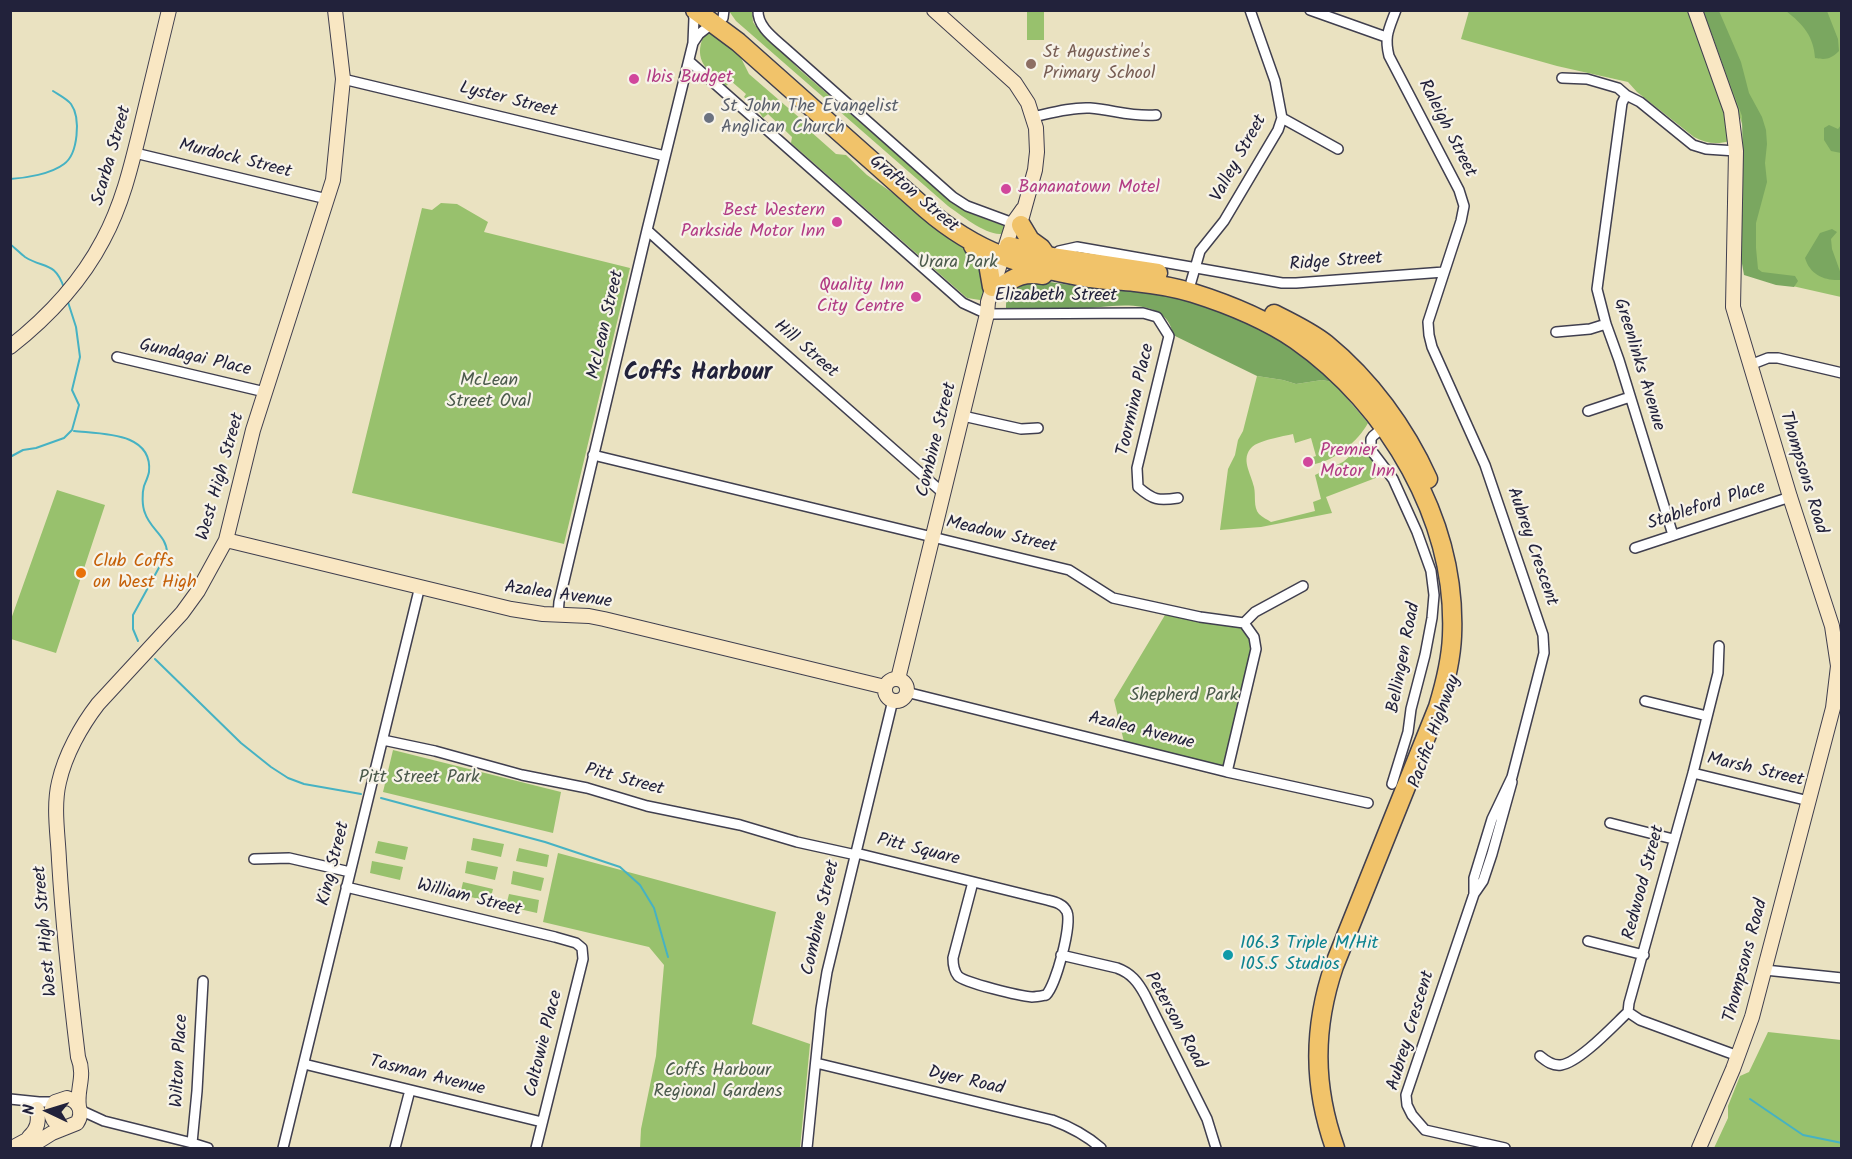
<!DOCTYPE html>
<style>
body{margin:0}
#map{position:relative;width:1852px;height:1159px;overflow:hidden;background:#eae2c1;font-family:Kalam,sans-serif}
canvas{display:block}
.frame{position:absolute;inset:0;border:12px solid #22223b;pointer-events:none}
.north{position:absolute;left:18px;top:1081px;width:60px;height:60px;-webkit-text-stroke:4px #f7f3e8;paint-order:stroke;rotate:274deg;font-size:16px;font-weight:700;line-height:24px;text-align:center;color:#22223b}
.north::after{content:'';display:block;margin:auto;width:21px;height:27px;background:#22223b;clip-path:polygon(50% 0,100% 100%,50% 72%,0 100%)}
</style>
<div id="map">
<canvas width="1852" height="1159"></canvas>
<div class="frame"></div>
<div class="north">N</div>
</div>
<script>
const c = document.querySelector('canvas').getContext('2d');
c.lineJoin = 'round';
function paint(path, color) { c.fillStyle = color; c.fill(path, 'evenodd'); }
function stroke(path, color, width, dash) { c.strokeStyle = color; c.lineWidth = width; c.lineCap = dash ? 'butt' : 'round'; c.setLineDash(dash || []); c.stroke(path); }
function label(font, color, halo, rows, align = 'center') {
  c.font = font + ' Kalam,sans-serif'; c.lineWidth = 4.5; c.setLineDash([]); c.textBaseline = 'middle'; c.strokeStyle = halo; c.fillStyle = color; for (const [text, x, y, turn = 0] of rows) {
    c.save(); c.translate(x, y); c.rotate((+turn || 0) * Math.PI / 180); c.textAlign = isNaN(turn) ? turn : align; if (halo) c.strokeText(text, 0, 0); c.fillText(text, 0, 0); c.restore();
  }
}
const green = new Path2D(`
 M729,11H752L753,22L757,28L801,71L955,205L972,214L1007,227L1005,233C990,239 961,215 948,206L736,21Z
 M1027,11H1044V40H1027Z
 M1469,11H1689L1726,118L1729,141C1717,145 1705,143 1694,137L1637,92L1628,82L1557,66L1461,39Z
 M1705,11H1841V297L1757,278L1744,130Z
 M713,31L737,50L749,74L809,126L810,131L836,154L846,155L867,175L961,241L984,263L986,296L980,300L967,298L791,143L792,137L768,114L763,118L756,107L744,97L746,94L731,81L726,86C711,72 694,64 702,40C704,34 706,32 713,31Z
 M441,203L457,204L488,222L484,232L630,268L564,544L352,493L422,208L432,210Z
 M1257,376L1283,380L1296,384L1322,380L1333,382L1368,423C1358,441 1336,460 1315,464L1313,457L1316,456L1311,438L1295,443L1293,434C1283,436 1258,441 1252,447C1240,459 1251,473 1254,487C1256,496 1253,507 1259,514C1262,517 1268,520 1271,522L1315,511L1313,502L1321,499L1315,475L1343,462L1359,448L1366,445L1368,450L1386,474L1326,497L1332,513L1261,527L1220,530L1228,469L1235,455L1238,440L1243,431Z
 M57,490L105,505L56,653L11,639L10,622Z
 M1168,610L1244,623L1254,637L1227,772L1125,746L1114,700Z
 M393,750L561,792L553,833L383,792Z
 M473,838L504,844L501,857L471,850Z
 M378,841L408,847L405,860L375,853Z
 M519,848L549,855L547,867L516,861Z
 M558,853L776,912L752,1024L810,1044L800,1148H640L641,1129L656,1056L664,965L649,947L543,922Z
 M372,861L403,867L400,880L370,873Z
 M467,861L498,867L495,880L465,873Z
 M513,871L544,878L541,891L511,884Z
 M463,882L493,889L490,901L460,895Z
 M509,894L539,900L537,913L506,906Z
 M1768,1032L1841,1040V1148H1714L1728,1118V1106L1740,1076L1749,1072Z`);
const forest = new Path2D(`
 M1703,11H1719L1741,62L1749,93L1762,117L1766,130L1767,144L1765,163L1767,182L1756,223V248L1758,269L1762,272L1795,276L1798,281L1794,287L1776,285L1744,275L1741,258L1743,174L1742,116Z
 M1786,11H1827L1838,39L1839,51C1831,59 1826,60 1815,58C1814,37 1803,24 1786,11Z
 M1829,125L1838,129L1841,125V153L1831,151L1824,140V128Z
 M1832,229L1837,232L1831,239L1832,249L1841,274V280C1825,281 1810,275 1805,258L1820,233Z
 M1023,280L1043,281L1083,287L1156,289L1238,318L1287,340L1333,382L1322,380L1296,384L1283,380L1257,376L1173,335C1166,290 1097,310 1066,310C1046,311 1026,310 1006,309C1006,293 1010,289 1023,280Z`);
const stream = new Path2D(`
 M10,179C26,178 51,174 64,164C78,154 81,118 71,104C67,99 59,95 53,91
 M10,244C15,248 20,253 25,257C44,269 55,261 64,288
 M74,431C102,434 153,432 149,472C148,477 146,481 144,486C142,493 142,506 145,513C150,529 167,536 167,553L133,615V629L138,641
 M10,457L23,450L36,448L64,438L72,430L79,405L72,390L80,357L76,327L67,299
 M155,659L241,743L271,767L288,778L304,784L361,794
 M381,798L545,842L620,867L640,885L654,908L668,957
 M1750,1099L1803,1135L1842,1143`);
const street = new Path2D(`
 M758,10C757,27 775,39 786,49L953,197L967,206L1013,223
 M1310,10L1386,37
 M1396,10C1389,29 1384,36 1389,56L1459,190L1464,206L1461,221L1428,322L1429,335L1432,347L1485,465L1543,635L1544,653L1512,777L1492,819L1474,878V894L1406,1095L1407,1105L1412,1115L1425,1130L1505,1148
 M723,18L724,10
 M693,43L699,34L713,23
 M689,61L963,303L987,314L1143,313L1157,317L1169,336L1137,468L1138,487C1153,500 1158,501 1178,498
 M1562,78L1587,79L1618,88L1626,95L1640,102L1693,145L1706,149L1736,151
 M343,79L665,156
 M1626,95L1622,103L1597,289L1606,324L1619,360L1673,535
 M1033,117C1051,113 1071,107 1090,108C1114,110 1131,117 1156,115
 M1282,118L1338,149
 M135,153L327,199
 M647,230L741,315L943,493
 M1056,254L1059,251L1077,247L1282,283H1296L1444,272
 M1191,282L1200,251L1224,221L1278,130L1282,118L1275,81L1250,10
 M1556,332L1590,329L1606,324
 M117,357L265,392
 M1750,365L1768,358H1778L1842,373
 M1588,411L1630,397
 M963,416L1021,429L1038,428
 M1385,426L1373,436L1371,439V450L1393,479L1417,532L1431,571L1434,595L1432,618L1425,655L1411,709L1408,732L1392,784
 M593,455L1069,570L1113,598L1200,617L1244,623L1254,637L1256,649L1227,772
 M1635,548L1790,497
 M558,615L559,602L647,230L693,43L694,18L692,10
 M1244,623L1255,612L1303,586
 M906,692L1227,772L1368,803
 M1645,701L1707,716
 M383,740L435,751L522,775L587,788L647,806L740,825L797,842L856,855
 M1693,773L1809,801
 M1610,823L1673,839
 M856,853L1047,900C1055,902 1064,904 1067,912C1072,925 1056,985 1046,995C1041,996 1037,997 1032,997C1020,996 965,983 958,976C954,971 953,964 953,958L973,882
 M254,859L289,858L350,872
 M346,887L555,937L576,943L582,948L583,959L536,1148
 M1474,894L1483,881L1492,854L1512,782
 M1588,941L1644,955
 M1061,955L1117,968C1131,973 1138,982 1145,995L1207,1119L1216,1148
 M1765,970L1842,978
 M1628,1012L1629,1003L1693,773L1718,673L1719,646
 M1628,1012L1640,1020L1738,1056
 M1540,1056C1547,1062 1553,1066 1561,1065C1580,1062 1614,1025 1628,1012
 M816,1063L1052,1120C1071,1127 1086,1135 1101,1148
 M304,1064L542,1122
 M10,1099L39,1102H55
 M80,1110L104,1121L192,1143L208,1148
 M192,1143L197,1091L203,981
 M283,1148L420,586
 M395,1148L410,1090
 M807,1148L821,1009L827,972L893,700`);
const secondary = new Path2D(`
 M934,10L1015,83L1028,103L1036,128L1037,152L1035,170L1022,217
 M1695,10L1731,111L1736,151L1733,307L1790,497L1832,626L1838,666L1833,708L1752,1017L1733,1069L1699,1148
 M10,347C47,318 81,282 103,240C123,203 132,163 142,122C151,85 160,48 169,10
 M226,540L511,609L543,614L589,616L604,619L885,687
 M898,679L987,314L988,302L1013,223L1023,209
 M885 690a11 11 0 1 1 22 0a11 11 0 1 1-22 0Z
 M79,1107C76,1089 86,1077 78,1057C70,991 63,926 59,860C58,835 53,807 59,782C65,755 81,726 98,704L182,613L198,591L226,540L253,430L333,180L343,79L335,10
 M29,1137C38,1129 39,1121 37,1109
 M12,1148L36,1135
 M28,1148L52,1133L77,1123C84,1112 79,1101 67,1098L55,1102C48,1112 51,1123 64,1127`);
const highway = new Path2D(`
 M695,10L738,42L926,209C977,253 1024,267 1090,278C1105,281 1120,280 1135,282C1155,284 1174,287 1193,293C1228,304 1265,319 1296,340C1389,405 1457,521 1452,636C1451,661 1445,684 1438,707L1334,966C1313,1028 1313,1086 1335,1148
 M1021,225L1030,240L1041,248L1046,255
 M973,246L988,264L992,287
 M1009,246L1052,257L1158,273
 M1001,287C1015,276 1025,272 1043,275
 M1274,314C1292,323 1311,332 1326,344C1370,380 1405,428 1428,479`);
const markers = [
 [1031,64,6,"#8d6e63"],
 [634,79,6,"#d1479c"],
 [709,118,6,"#6b7280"],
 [1006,189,6,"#d1479c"],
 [837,222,6,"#d1479c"],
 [916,297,6,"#d1479c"],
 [1308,462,6,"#d1479c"],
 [81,573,6,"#e8710a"],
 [1228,955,6,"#0f9aa8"]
];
const educationNames = [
 ["St Augustine's",1043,54],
 ["Primary School",1043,75]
];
const hotelNames = [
 ["Ibis Budget",646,79],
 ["Bananatown Motel",1018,189],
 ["Best Western",825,212,"right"],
 ["Parkside Motor Inn",825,233,"right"],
 ["Quality Inn",904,287,"right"],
 ["City Centre",904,308,"right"],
 ["Premier",1320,452],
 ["Motor Inn",1320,473]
];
const streetNames = [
 ["Lyster Street",508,101,14],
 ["Raleigh Street",1446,129,63],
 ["Scarba Street",113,156,-74],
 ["Valley Street",1240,159,-61],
 ["Murdock Street",235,160,14],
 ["Grafton Street",913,195,40],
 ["Ridge Street",1336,263,-4],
 ["Elizabeth Street",1056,297],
 ["McLean Street",607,325,-77],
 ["Hill Street",805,350,41],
 ["Gundagai Place",195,359,13],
 ["Greenlinks Avenue",1638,365,73],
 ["Toormina Place",1137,400,-77],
 ["Combine Street",938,440,-76],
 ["Thompsons Road",1802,473,73],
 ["West High Street",222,477,-74],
 ["Stableford Place",1707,507,-18],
 ["Meadow Street",1001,536,13],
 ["Aubrey Crescent",1531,547,71],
 ["Azalea Avenue",558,596,8],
 ["Bellingen Road",1405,658,-79],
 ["Azalea Avenue",1141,732,14],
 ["Pacific Highway",1436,732,-70],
 ["Marsh Street",1755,771,13],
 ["Pitt Street",624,781,15],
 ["Pitt Square",918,851,14],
 ["King Street",335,864,-76],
 ["Redwood Street",1645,883,-75],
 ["William Street",469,899,14],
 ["Combine Street",822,918,-77],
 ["West High Street",47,931,-95],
 ["Thompsons Road",1747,961,-75],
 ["Peterson Road",1174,1021,61],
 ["Aubrey Crescent",1412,1031,-73],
 ["Caltowie Place",545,1044,-76],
 ["Wilton Place",181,1061,-87],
 ["Tasman Avenue",427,1077,14],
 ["Dyer Road",966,1082,13]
];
const worshipNames = [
 ["St John The Evangelist",721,108],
 ["Anglican Church",721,129]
];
const parkNames = [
 ["Urara Park",958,264],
 ["McLean",489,382],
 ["Street Oval",489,403],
 ["Shepherd Park",1184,697],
 ["Pitt Street Park",419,779],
 ["Coffs Harbour",718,1072],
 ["Regional Gardens",718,1093]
];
const foodNames = [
 ["Club Coffs",93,563],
 ["on West High",93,584]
];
const cultureNames = [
 ["106.3 Triple M/Hit",1240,945],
 ["105.5 Studios",1240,966]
];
const districtNames = [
 ["Coffs Harbour",698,375]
];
paint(green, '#98c16d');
paint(forest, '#7aa760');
stroke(stream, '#46b2c3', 2);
stroke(street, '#403f4f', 12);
stroke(secondary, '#403f4f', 16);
stroke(highway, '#403f4f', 21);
stroke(street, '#fff', 9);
stroke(secondary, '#f9e7c3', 14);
stroke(highway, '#f1c36a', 18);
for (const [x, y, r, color] of markers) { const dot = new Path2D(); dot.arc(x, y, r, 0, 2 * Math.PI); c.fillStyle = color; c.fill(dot); stroke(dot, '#f7f3e8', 2); }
label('18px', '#785e54', '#f7f3e8', educationNames, 'left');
label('18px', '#b23c85', '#f7f3e8', hotelNames, 'left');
label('18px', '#22223b', '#f7f3e8', streetNames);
label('18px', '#5b616d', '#f7f3e8', worshipNames, 'left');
label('18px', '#4b5a4c', '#f7f3e8', parkNames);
label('18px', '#c56008', '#f7f3e8', foodNames, 'left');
label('18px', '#0d838f', '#f7f3e8', cultureNames, 'left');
label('bold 24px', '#22223b', '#f7f3e8', districtNames);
</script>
